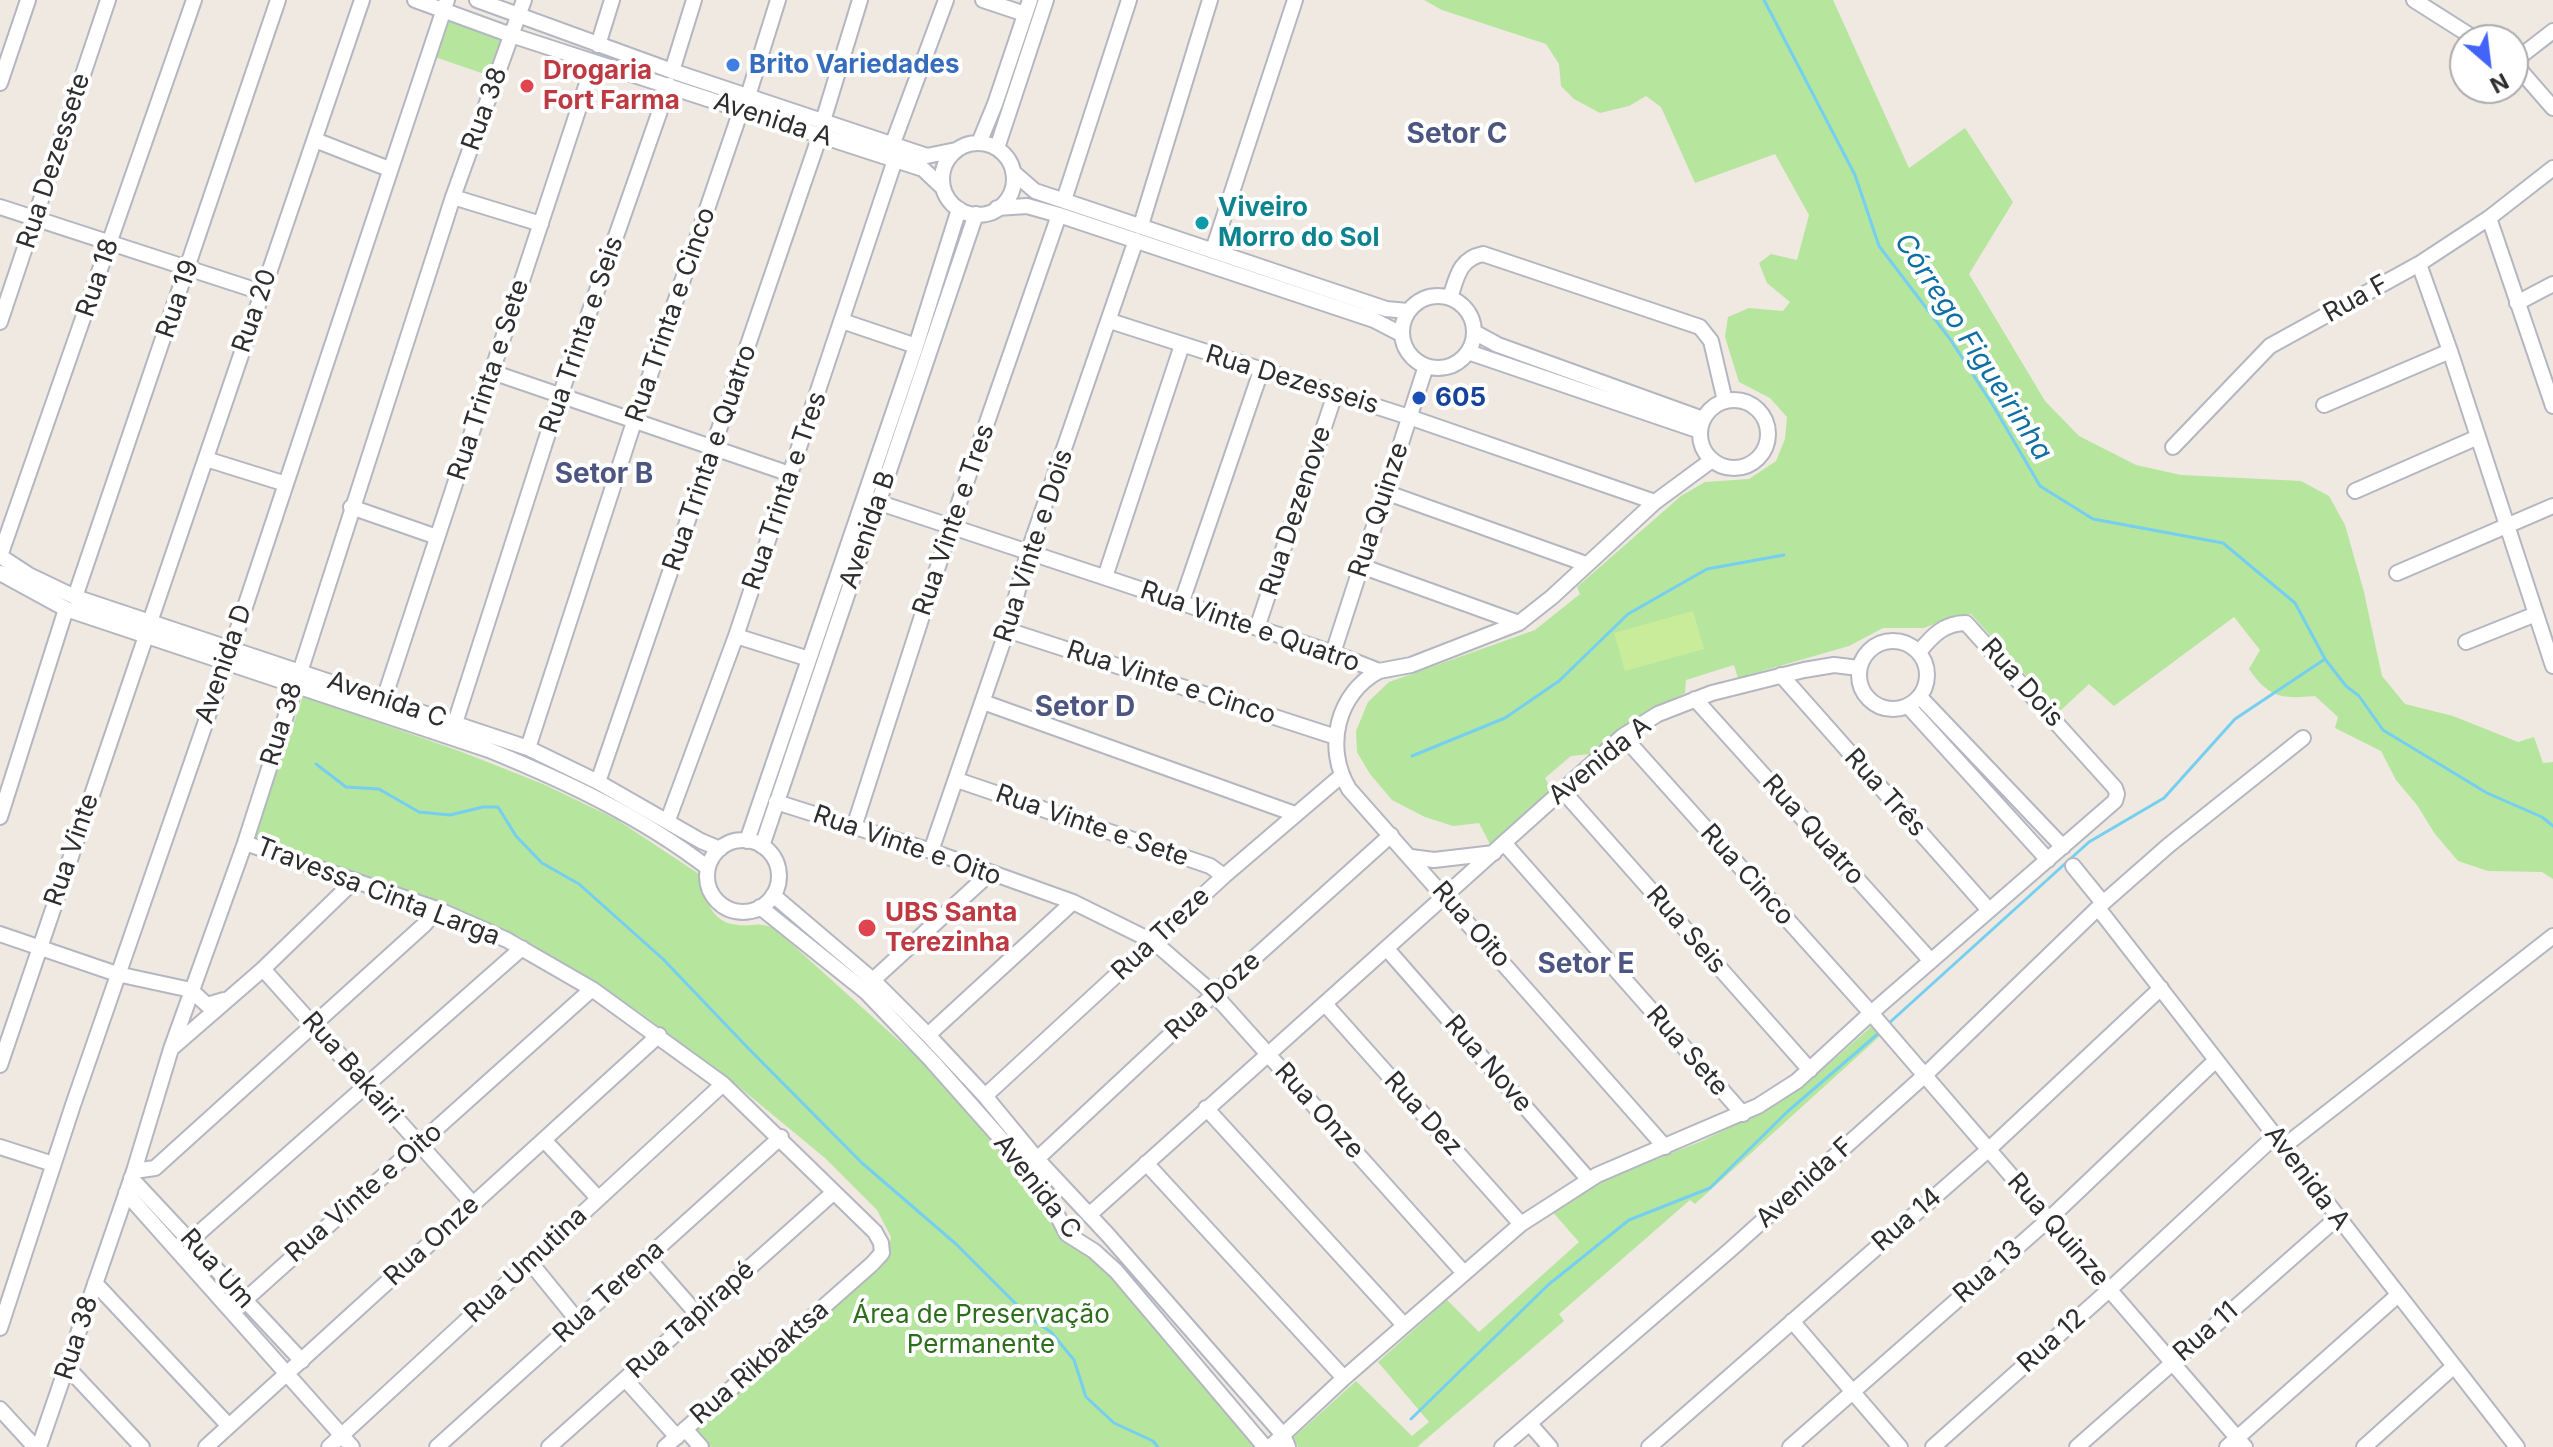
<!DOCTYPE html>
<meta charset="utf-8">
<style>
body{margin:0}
#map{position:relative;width:2553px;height:1447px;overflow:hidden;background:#efe9e1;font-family:Inter,sans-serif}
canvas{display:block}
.north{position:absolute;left:2449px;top:24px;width:80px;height:80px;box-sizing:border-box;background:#fff;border:2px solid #ababab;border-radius:50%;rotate:152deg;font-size:22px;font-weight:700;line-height:32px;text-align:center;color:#2e2e2e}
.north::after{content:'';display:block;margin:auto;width:28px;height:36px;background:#4264fb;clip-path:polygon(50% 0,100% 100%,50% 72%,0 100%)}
</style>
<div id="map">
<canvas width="2553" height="1447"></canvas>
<div class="north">N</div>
</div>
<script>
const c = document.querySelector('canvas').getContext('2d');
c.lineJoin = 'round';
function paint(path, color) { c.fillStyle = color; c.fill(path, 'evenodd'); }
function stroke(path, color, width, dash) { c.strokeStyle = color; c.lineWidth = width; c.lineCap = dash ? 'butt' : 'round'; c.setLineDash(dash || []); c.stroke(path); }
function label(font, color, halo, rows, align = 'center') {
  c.font = font + ' Inter,sans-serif'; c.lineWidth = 8; c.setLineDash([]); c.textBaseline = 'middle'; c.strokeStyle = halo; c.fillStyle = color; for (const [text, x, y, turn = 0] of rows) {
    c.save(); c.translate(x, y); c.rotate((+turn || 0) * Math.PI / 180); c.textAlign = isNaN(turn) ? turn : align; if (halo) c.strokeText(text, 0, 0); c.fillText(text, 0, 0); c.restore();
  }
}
const green = new Path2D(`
 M1424,0H1833L1909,168L1965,128L2013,202L1969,274L2045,401L2079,436L2136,465L2181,475L2301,481L2329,496L2345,525L2364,592L2382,676L2405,704L2453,716L2518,742L2534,737L2543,763L2553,762V879L2542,872L2488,871L2458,861L2435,834L2417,805L2396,780L2381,751L2335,728L2338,717L2315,696C2282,699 2269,698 2249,669L2260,650L2234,617L2114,706L2089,684L2059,712L1971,614L1949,618L1924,628H1883L1849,646L1738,678L1734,665L1686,680L1685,693L1624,726L1590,754L1571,756L1545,778L1551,789L1491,846L1479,823L1453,826L1425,817L1392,800L1370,774L1357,752L1356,731L1368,702L1389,682L1535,630L1580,594L1577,587L1681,496L1705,482L1749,479L1776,461L1785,439L1787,417L1770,398L1739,382L1725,337L1728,317L1749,308L1783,311L1790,302L1767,283L1759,263L1771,254L1797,260L1809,215L1775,154L1695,183L1661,107L1646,96L1629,106L1600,113L1574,99L1561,86L1559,64L1546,44L1442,10Z
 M448,20L506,40L493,77L435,57Z
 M303,696L462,752L543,784L616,819L699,874C704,896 710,923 738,925C756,927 754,921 774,928L928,1067L1041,1195L1061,1241L1097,1260L1254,1447H711L696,1431L887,1258L891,1237L877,1210L825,1158L727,1077L638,1011L522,938L450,905L254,838Z
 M1873,1025L1881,1035L1695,1204L1690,1200L1559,1314L1564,1321L1417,1447H1298L1293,1438L1356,1381L1412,1436L1429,1422L1378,1362L1447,1300L1479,1332L1579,1242L1550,1209L1592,1184L1702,1141L1777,1104L1805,1085Z`);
const pitch = new Path2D(`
 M1693,611L1704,649L1625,671L1614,633Z`);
const stream = new Path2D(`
 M1764,0L1855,175L1879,246L1950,339L1994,407L2040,486L2093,519L2223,543L2295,603L2325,659L2346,686L2359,696L2383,730L2487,793L2542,817L2553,826
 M1412,756L1505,718L1559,681L1628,614L1707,569L1784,555
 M316,764L346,787L379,789L419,812L450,815L483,807H498L516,836L542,863L579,884L663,959L747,1047L862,1163L956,1244L1030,1318L1051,1332L1074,1360L1086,1397L1114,1423L1153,1441L1158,1447
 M1888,1024L2089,842L2164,798L2235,719L2325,659
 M1411,1419L1548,1285L1629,1220L1710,1188L1787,1112L1880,1032`);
const minor = new Path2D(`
 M415,0L511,35L923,169L943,188
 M477,0L672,71L927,156L956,150
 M983,0L1025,14
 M2414,0L2477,40
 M2553,31L2513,62L2553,108
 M598,45L612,0
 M672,71L694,0
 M0,83L28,0
 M748,96L778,0
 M823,121L860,0
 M315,140L389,169
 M893,143L946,0
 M979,143L995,104L1030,0
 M942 179a36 36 0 1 1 72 0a36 36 0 1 1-72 0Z
 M997,148L1046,0
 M1013,172L1035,191L1386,309L1408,311
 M453,197L541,224
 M1064,200L1129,0
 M0,207L261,292
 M997,208L1027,206L1059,215L1374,320L1401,334
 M2489,218L2553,406
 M1141,225L1210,0
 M1213,250L1295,0
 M2419,264L2450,351L2553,666
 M1402 332a36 36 0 1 1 72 0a36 36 0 1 1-72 0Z
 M1450,298C1457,277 1459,259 1483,254L1700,327L1711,341L1725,401
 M2517,303L2553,284
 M842,321L916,346
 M1110,321L1409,417L1655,502
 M0,322L108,0
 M1474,332L1498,345L1703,419
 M1468,352L1700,431
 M492,372L790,474
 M1700 434a34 34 0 1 1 68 0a34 34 0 1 1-68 0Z
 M2324,405L2450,351
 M2173,447L2270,346L2419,264L2489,218L2553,168
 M206,459L286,484
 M2355,491L2478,437
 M1385,492L1586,564
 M877,502L1333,653L1379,671L1411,665L1519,623L1552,597L1655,502L1712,460
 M351,507L437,537
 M0,556L29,575L75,597L528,748L598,782L701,841L720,849
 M0,556L194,0
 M1361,566L1519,623
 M0,573L66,609L489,750C565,781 642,817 708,868
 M2397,573L2553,506
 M1105,577L1182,345
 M75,597L278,0
 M1181,604L1261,371
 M150,622L362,0
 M1257,628L1335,394
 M1007,630L1336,737
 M736,636L809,659
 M1859 675a34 34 0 1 1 68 0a34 34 0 1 1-68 0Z
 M2466,642L2536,614
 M1333,653L1426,366
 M1379,671C1337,693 1324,748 1349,789L1665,1147
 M1781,675L1989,910
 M1920,697L2063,847
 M384,699L594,62
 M1695,699L1931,961
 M983,702L1295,814
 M1908,706L2048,860
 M455,723L560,396L669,85
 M1623,736L1871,1013L2245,1447
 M528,748L634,422L741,110
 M957,780L1210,866L1224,876
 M598,782L820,135
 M1562,790L1810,1070
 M776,802L931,851L1073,902L1154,942L1214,994L1464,1273
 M0,817L66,609
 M668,820L736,636L895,160
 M854,827L951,526L1059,215
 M707 876a36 36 0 1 1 72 0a36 36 0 1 1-72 0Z
 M747,841L916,346L959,209
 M245,843L437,909L507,940L592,989L723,1084L875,1232L881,1243L882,1253L872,1264L665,1447
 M1505,844L1743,1114
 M762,846L976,214
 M931,851L1007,630L1028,553L1136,240
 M1411,857L1434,860L1494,853
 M2073,866L2103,903
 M773,895L873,980L928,1035L985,1096L1037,1159L1108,1235L1283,1435L1288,1447
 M760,907L866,992L932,1061L1041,1184L1067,1234L1094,1251L1116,1271L1265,1447
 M2098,908L2517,1447
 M0,934L117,974L191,990L207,1005L224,1000
 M1387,949L1589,1180
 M263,969L473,1204
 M873,980L989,874
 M1325,1004L1521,1224
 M928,1035L1073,902
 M172,1048L263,969L354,881
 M0,1065L146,636
 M985,1096L1224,876L1341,776
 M1206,1108L1404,1325
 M545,1141L598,1198
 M0,1147L53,1164
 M2283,1147L2553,936
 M1037,1159L1214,994L1391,835
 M1146,1163L1344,1378
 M134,1171L155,1168L425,924L437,909
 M131,1178L302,1361
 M126,1193L352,1447
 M1089,1215L1623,736L1658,714L1712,693L1804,670L1834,665L1859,668
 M191,1240L522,948
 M648,1258L697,1314
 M530,1262L578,1321
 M95,1283L229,1426
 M245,1300L592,989
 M1792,1321L1900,1447
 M0,1328L73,1105L231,649L447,0
 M68,1368L142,1447
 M625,1379L677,1437
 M0,1409L35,1447
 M1530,1424L1550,1447
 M685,1429L701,1447
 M39,1447L134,1171L171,1049L245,843L453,197L524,0
 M206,1447L659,1035
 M329,1447L723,1084
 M437,1447L781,1137
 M549,1447L834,1192
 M1270,1447L1344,1378L1521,1224L1597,1175L1758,1106L1797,1081L1871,1013L2115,801L2117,794L2115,788L1966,623C1944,623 1932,636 1919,652
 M1502,1447L1730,1250L1924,1076L2103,903L2169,845L2303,738
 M1649,1447L1988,1150L2161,988
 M1790,1447L2048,1220L2216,1060
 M1933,1447L2109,1290L2275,1136
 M2077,1447L2337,1218
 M2227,1447L2398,1295
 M2364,1447L2453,1367`);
const markers = [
 [733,65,8,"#3f7fe0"],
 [527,86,8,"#e0444e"],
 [1202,223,8,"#0f9aa8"],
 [1419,398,8,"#1a4fb4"],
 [867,928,10,"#e0444e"]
];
const shopNames = [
 ["Brito Variedades",749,65]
];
const healthNames = [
 ["Drogaria",543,71],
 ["Fort Farma",543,101],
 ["UBS Santa",885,913],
 ["Terezinha",885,943]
];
const streetNames = [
 ["Rua 38",485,109,-70],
 ["Avenida A",773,120,18],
 ["Rua Dezessete",54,161,-72],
 ["Rua 18",98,278,-71],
 ["Rua 19",178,299,-71],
 ["Rua F",2356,299,-29],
 ["Rua 20",255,311,-71],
 ["Rua Trinta e Cinco",671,315,-71],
 ["Rua Trinta e Seis",582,335,-71],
 ["Rua Trinta e Sete",489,380,-72],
 ["Rua Dezesseis",1292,380,17],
 ["Rua Trinta e Quatro",710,458,-71],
 ["Rua Trinta e Tres",785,491,-71],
 ["Rua Quinze",1379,510,-72],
 ["Rua Dezenove",1296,511,-72],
 ["Rua Vinte e Tres",954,520,-71],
 ["Avenida B",868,530,-71],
 ["Rua Vinte e Dois",1034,546,-72],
 ["Rua Vinte e Quatro",1250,627,19],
 ["Avenida D",224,664,-71],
 ["Rua Vinte e Cinco",1171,683,18],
 ["Rua Dois",2022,683,48],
 ["Avenida C",387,700,19],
 ["Rua 38",282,724,-73],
 ["Avenida A",1600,761,-39],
 ["Rua Três",1885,793,48],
 ["Rua Vinte e Sete",1092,826,19],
 ["Rua Quatro",1813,830,48],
 ["Rua Vinte e Oito",907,846,19],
 ["Rua Vinte",72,850,-71],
 ["Rua Cinco",1747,875,48],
 ["Travessa Cinta Larga",378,892,21],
 ["Rua Oito",1471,925,49],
 ["Rua Seis",1686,930,49],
 ["Rua Treze",1161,934,-43],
 ["Rua Doze",1213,996,-42],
 ["Rua Sete",1687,1051,49],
 ["Rua Nove",1488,1064,49],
 ["Rua Bakairi",352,1068,49],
 ["Rua Onze",1319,1111,48],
 ["Rua Dez",1423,1114,48],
 ["Avenida A",2307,1178,53],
 ["Avenida F",1805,1183,-42],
 ["Avenida C",1037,1187,52],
 ["Rua Vinte e Oito",364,1193,-41],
 ["Rua 14",1907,1220,-41],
 ["Rua Quinze",2058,1230,49],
 ["Rua Onze",432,1241,-43],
 ["Rua Umutina",526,1265,-43],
 ["Rua Um",217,1269,48],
 ["Rua 13",1988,1272,-41],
 ["Rua Terena",609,1292,-42],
 ["Rua Tapirapé",691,1320,-42],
 ["Rua 11",2206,1332,-41],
 ["Rua 38",77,1338,-72],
 ["Rua 12",2052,1341,-42],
 ["Rua Rikbaktsa",760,1363,-41]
];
const cultureNames = [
 ["Viveiro",1218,208],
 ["Morro do Sol",1218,238]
];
const transitNames = [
 ["605",1435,398]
];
const parkNames = [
 ["Área de Preservação",981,1315],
 ["Permanente",981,1345]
];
const neighbourhoodNames = [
 ["Setor C",1457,135],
 ["Setor B",604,475],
 ["Setor D",1085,708],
 ["Setor E",1586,965]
];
const waterNames = [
 ["Córrego Figueirinha",1973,347,57]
];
paint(green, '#b6e59e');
paint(pitch, '#c9ec9a');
stroke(stream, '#75cff0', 3);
stroke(minor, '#b4b7c1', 18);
stroke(minor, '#fff', 14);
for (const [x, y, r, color] of markers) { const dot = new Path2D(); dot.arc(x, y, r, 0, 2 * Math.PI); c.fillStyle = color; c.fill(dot); stroke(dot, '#fff', 3); }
label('bold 26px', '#366cbe', '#fff', shopNames, 'left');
label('bold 26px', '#be3a42', '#fff', healthNames, 'left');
label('26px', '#2e2e2e', '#fff', streetNames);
label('bold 26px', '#0d838f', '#fff', cultureNames, 'left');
label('bold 26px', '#164399', '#fff', transitNames, 'left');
label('26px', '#2c6e1b', '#fff', parkNames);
label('bold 28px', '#4d5680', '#fff', neighbourhoodNames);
label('italic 28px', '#0d6fa3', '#fff', waterNames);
</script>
